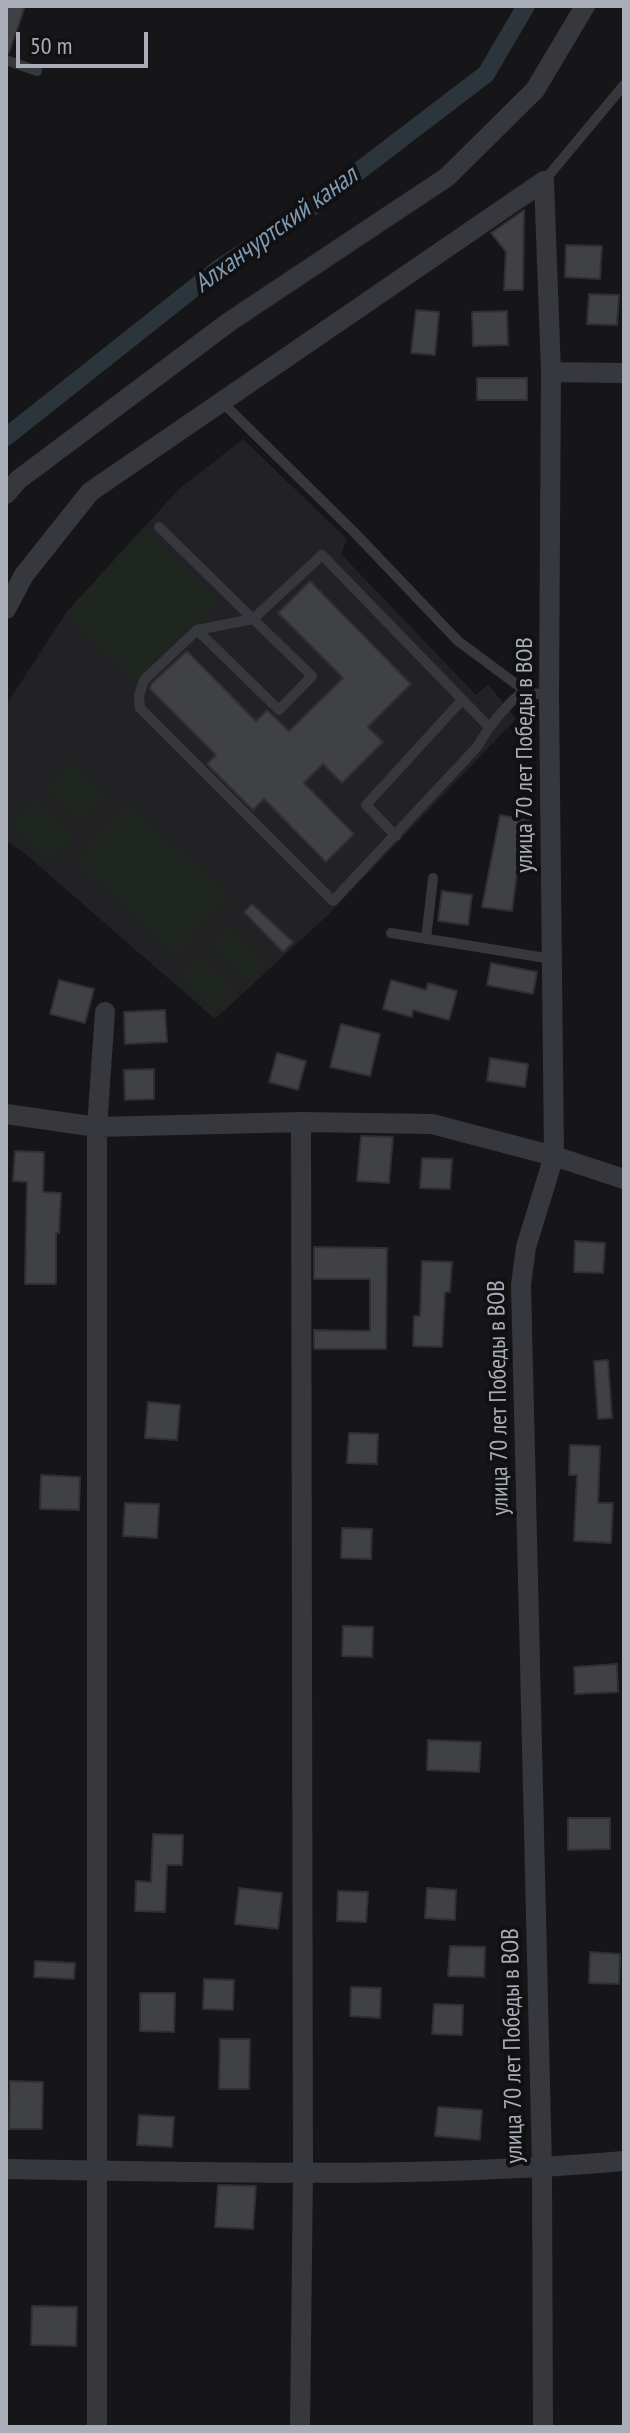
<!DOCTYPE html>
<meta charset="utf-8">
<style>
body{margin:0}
#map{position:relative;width:630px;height:2433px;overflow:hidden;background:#161618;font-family:"PT Sans Narrow",sans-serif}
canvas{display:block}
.frame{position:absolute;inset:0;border:8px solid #a8adb8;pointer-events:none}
.scale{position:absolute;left:16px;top:32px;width:132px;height:36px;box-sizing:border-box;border:4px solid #a8adb8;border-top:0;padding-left:10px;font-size:24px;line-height:28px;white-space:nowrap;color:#a8adb8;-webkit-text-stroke:6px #111113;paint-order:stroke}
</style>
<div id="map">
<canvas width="630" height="2433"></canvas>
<div class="frame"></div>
<div class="scale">50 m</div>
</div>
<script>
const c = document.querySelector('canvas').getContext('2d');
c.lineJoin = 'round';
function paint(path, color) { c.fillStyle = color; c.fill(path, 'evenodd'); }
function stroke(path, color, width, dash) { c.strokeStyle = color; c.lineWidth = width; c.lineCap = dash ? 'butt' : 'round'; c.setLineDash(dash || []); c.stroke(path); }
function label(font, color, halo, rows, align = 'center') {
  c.font = font + ' "PT Sans Narrow",sans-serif'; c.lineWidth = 8; c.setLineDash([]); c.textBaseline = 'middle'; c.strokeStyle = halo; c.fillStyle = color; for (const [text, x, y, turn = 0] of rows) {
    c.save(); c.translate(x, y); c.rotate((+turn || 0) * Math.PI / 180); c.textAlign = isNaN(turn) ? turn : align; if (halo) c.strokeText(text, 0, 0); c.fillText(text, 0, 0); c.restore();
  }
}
const built = new Path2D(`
 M243,439L347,539L341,554L476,695L488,684L516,719L328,915L215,1019L22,851L6,841V705L66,613L179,489Z`);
const green = new Path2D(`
 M144,527L219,602L134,680L66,613Z
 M71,761L107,796L83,821L46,786Z
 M32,799L74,838L50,863L9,823Z
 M129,803L229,897L175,955L75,861Z
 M229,926L266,961L247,981L210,947Z
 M198,956L235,991L215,1011L179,977Z`);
const canal = new Path2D(`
 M6,437L218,269L313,206L486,74L526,6`);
const building = new Path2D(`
 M6,6H25L9,53L6,52Z
 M524,210L523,290H504L506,252L491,233Z
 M566,245L602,246L600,279L565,277Z
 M589,294L619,295L617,325L587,324Z
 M416,310L439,312L435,355L411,353Z
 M507,311L508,345L473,346L472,312Z
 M477,378H527V400H477Z
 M310,581L411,684L368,727L383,742L342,783L323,764L304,783L354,834L326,862L264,799L253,810L207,764L216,755L150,689L151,684L187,651L256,721L267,710L289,731L343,678L278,613Z
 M500,815L531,821L524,860L519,859L512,911L482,907Z
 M442,891L472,895L468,925L438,921Z
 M252,904L293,942L283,952L244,912Z
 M491,963L537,972L533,994L487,985Z
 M59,980L94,989L85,1023L50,1014Z
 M391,980L426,990L428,983L457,991L449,1020L413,1010L412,1017L383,1009Z
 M165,1010L167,1042L125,1044L124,1012Z
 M341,1024L380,1034L370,1076L330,1067Z
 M277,1053L306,1061L298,1090L269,1082Z
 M490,1058L528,1064L525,1087L487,1081Z
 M154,1069V1099L125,1100L124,1070Z
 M361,1136L393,1137L389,1183L357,1181Z
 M15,1151L44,1152L43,1192L61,1193L59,1233H56V1284H25L27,1182L13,1181Z
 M422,1158L452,1159L450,1189L420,1188Z
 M575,1241L605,1243L603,1273L574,1272Z
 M314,1247L387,1248L386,1349H314V1330L370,1331V1279H314Z
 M422,1261L452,1262L450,1292H445L442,1347L413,1346L414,1316H420Z
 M608,1360L612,1418L598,1419L594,1361Z
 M148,1402L180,1405L177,1440L145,1438Z
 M349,1433L378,1434L377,1464L347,1463Z
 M570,1445L600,1446L598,1503H613L611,1543L574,1541L577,1475H569Z
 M41,1475L80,1477L79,1510L40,1509Z
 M125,1503L159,1504L157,1538L123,1536Z
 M342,1528L372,1529L371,1559L341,1558Z
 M343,1626L373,1627L372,1657L342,1656Z
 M617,1664L618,1692L575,1694L574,1667Z
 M428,1740L481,1742L479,1772L427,1770Z
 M568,1818H610V1849L568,1850Z
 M153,1834L183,1835L182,1865H167L165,1912L135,1911L136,1881L151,1882Z
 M239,1888L282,1893L278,1929L235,1924Z
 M427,1888L456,1890L455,1920L425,1918Z
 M338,1891L368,1892L366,1922L337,1921Z
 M450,1946L485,1947L484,1977L448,1976Z
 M590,1952L620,1954L619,1984L589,1983Z
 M35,1961L75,1963L74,1979L34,1977Z
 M204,1979L234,1980L233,2010L203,2009Z
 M351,1987L381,1988L380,2018L350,2016Z
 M140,1993H175L174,2032L140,2031Z
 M434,2004L463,2005L462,2035L432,2034Z
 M220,2039H250L249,2089H219Z
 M10,2081L43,2082L42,2129H9Z
 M438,2107L482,2110L480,2140L435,2136Z
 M139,2115L174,2117L172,2147L137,2145Z
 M218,2185L256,2186L253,2229L215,2227Z
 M32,2306L77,2307L76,2346L31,2345Z`);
const service = new Path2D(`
 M6,60L37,71
 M544,181L624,85
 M222,402L354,532L458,641L524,690L549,697
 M159,527L253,619L322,555L489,727
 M197,630L253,619L312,676L279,710L197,630L144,680L139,696L140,708L333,901L477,747C490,724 504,707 524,690
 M396,836L366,805L462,700
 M391,933L552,959
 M426,939L433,878`);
const minor = new Path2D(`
 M551,372L624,373
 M6,494L18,480L229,322L447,177L535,90L585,6
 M6,609L24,575L90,492L544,181
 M6,1114L97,1127L301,1122L432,1124L554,1156L624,1179
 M6,2169C211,2172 419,2179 624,2161
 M97,2427V1127L105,1012
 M300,2427L303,2172L301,1122
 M543,2427L542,2168L521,1285L526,1247L554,1156L549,697L551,372L544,181`);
const streetNames = [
 ["улица 70 лет Победы в ВОВ",525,755,-90],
 ["улица 70 лет Победы в ВОВ",499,1398,-91],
 ["улица 70 лет Победы в ВОВ",513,2046,-91]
];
const waterNames = [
 ["Алханчуртский канал",276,230,-36]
];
paint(built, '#222225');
paint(green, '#1e261f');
stroke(canal, '#2c353c', 18);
paint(building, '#404145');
stroke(building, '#303034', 2);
stroke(service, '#37383d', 10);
stroke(minor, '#37383d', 20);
label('24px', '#a8adb8', '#111113', streetNames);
label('italic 26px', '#7f9bb3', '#111113', waterNames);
</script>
